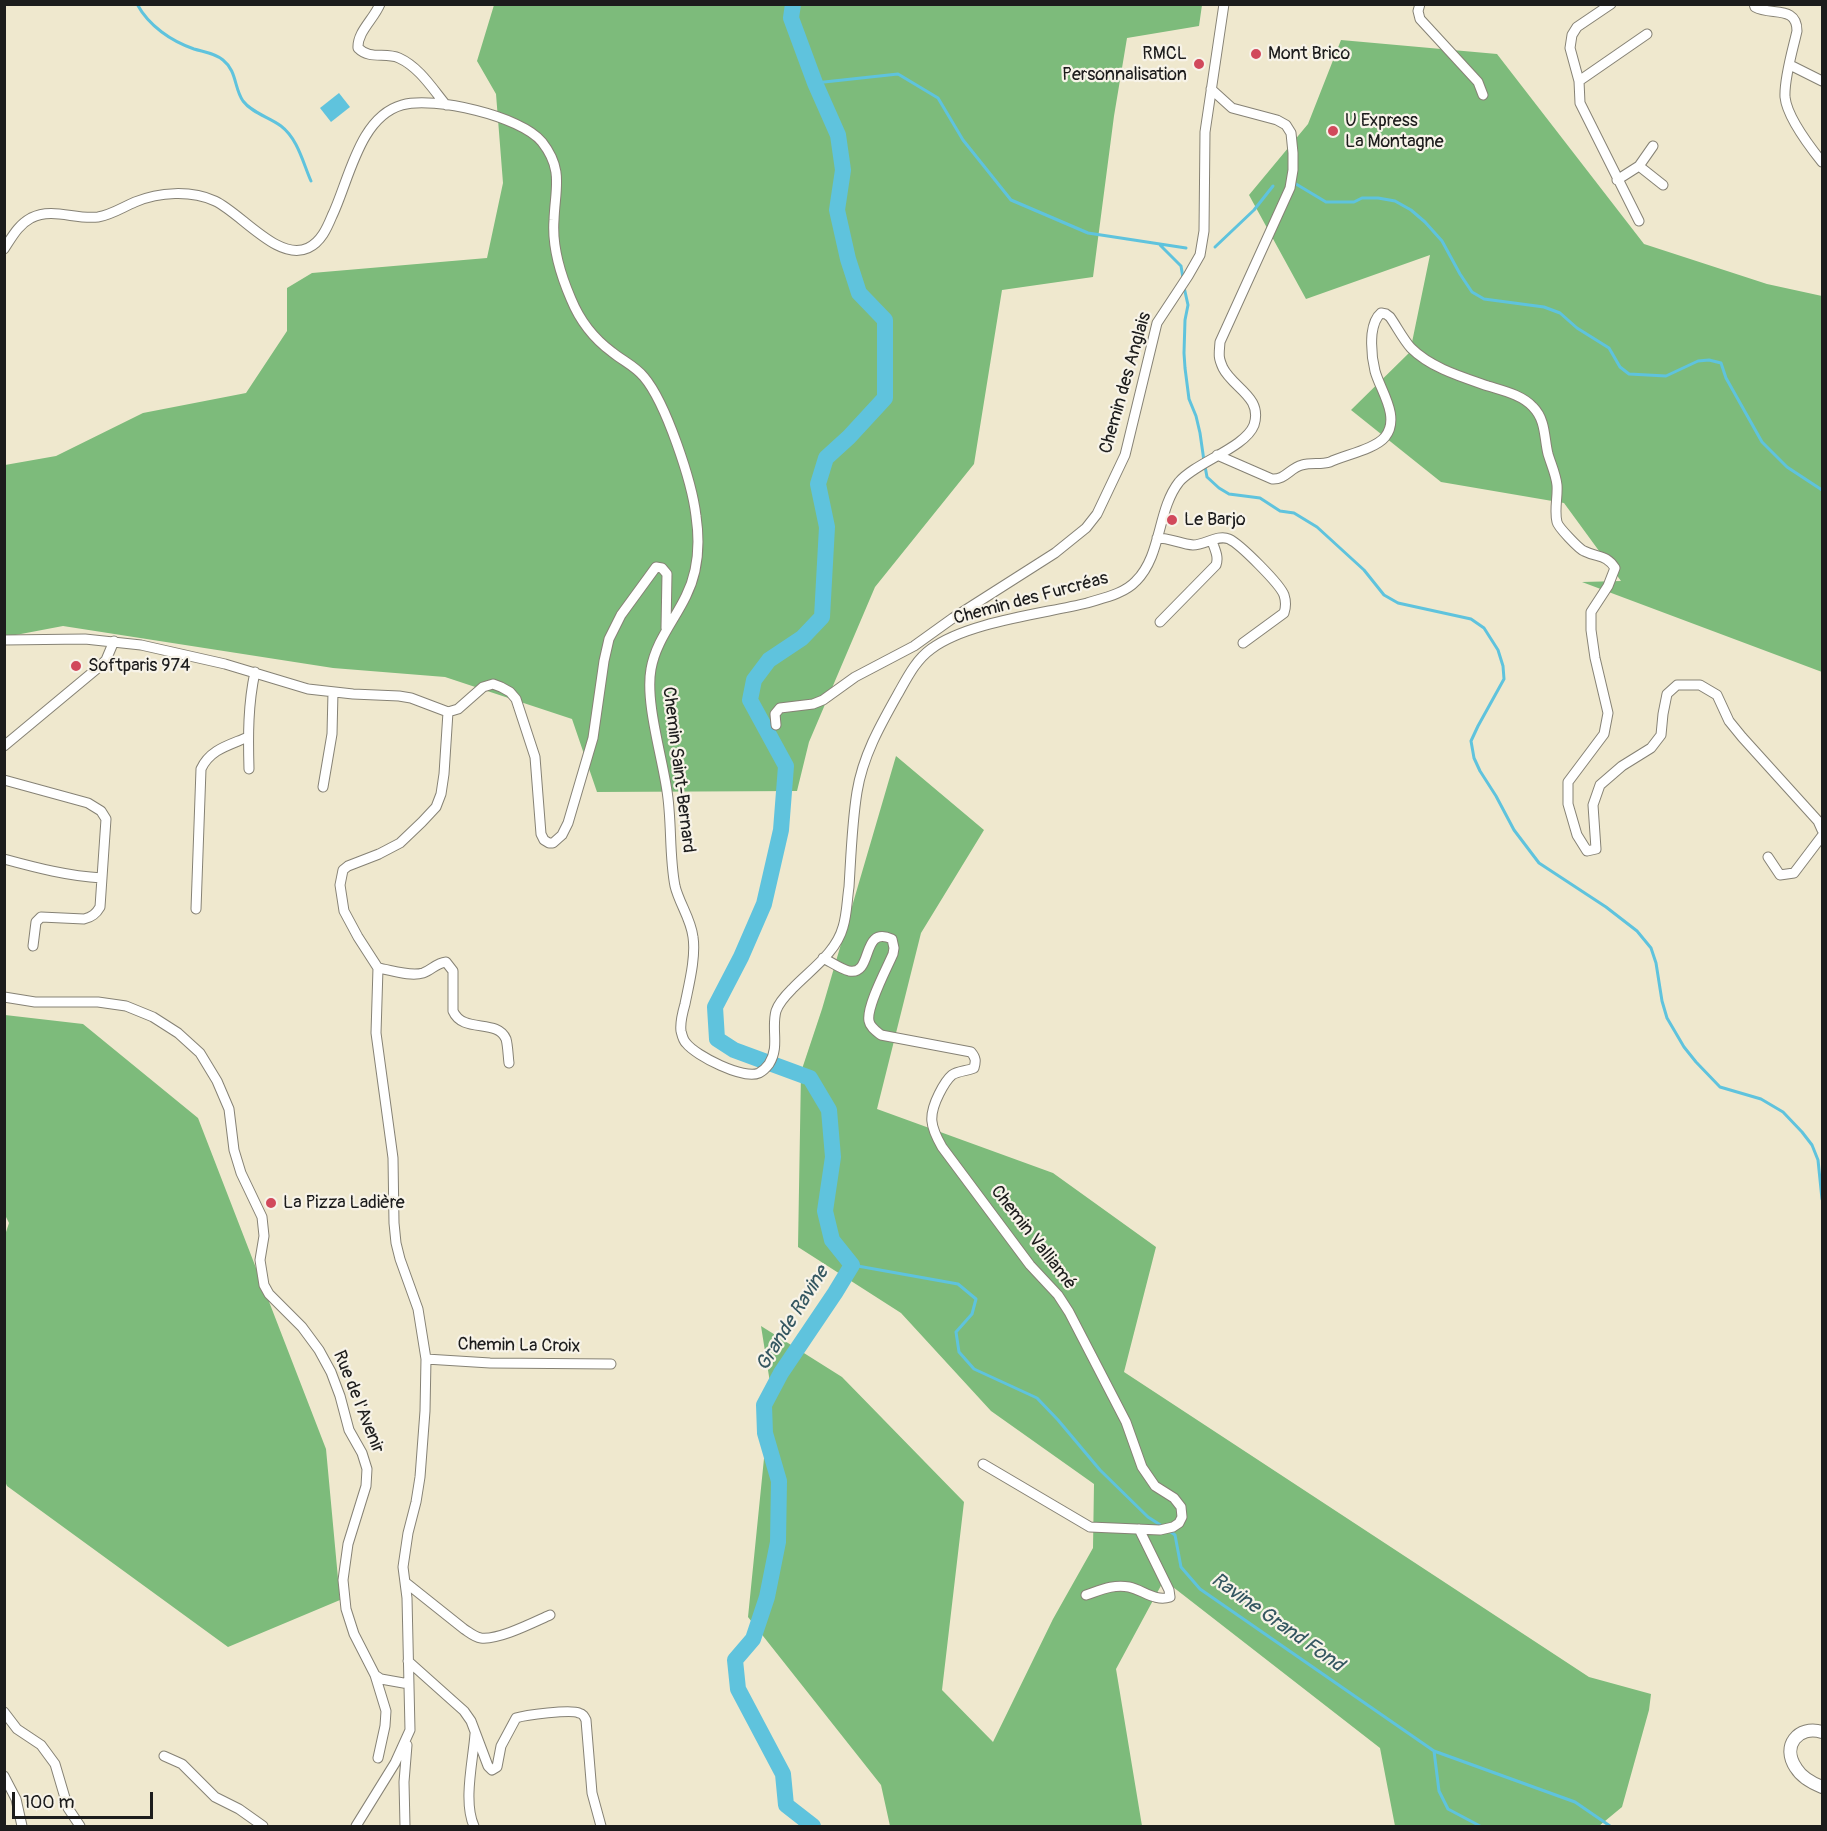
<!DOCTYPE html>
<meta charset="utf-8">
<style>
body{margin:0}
#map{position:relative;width:1827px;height:1831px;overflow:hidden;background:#efe8ce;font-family:Pangolin,sans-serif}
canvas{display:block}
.frame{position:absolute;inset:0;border:6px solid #1c1c1c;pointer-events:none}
.scale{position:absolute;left:12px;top:1792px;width:141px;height:27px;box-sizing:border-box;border:3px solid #1c1c1c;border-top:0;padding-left:8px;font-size:18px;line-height:21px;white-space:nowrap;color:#1c1c1c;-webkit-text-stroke:4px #f7f3e8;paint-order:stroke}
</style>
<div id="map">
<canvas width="1827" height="1831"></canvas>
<div class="frame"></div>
<div class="scale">100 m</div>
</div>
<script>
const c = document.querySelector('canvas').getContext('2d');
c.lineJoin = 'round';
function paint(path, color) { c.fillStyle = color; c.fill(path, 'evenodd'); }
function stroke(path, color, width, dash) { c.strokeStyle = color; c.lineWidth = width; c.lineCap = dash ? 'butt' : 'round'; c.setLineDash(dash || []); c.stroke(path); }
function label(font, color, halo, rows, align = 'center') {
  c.font = font + ' Pangolin,sans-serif'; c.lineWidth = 4.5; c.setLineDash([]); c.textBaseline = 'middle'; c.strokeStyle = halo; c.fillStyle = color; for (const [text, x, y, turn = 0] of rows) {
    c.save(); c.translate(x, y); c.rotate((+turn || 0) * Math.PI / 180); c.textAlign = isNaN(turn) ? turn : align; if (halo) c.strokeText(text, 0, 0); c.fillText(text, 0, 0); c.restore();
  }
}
const forest = new Path2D(`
 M494,5H1202L1199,26L1127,38L1114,116L1093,277L1002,290L974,464L875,587L809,742L797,791L597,792L572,719L445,677L333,668L63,626L5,637V465L56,456L143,413L246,393L287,331V288L312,273L487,258L503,183L496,94L477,61Z
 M1341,40L1497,54L1644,244L1767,284L1822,296V672L1582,582L1621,581L1564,503L1441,482L1351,410L1410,352L1430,255L1306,299L1249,195L1308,124Z
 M896,756L984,830L921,933L877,1109L1053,1173L1156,1247L1124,1372L1589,1677L1651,1694L1649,1710L1622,1807L1599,1826H1395L1380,1748L1164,1580L1116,1669L1142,1826H890L881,1785L748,1617L771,1389L761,1326L842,1377L964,1502L942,1690L993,1742L1053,1619L1093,1548L1094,1484L991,1411L901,1313L798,1247L801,1072L822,1009Z
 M5,1015L83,1024L198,1118L326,1449L340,1600L228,1647L7,1486L4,1479V1238L9,1223L5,1215Z`);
const water = new Path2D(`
 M339,93L350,107L331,122L320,108Z`);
const stream = new Path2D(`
 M137,4C149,26 171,41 194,49C204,52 215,53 223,60C237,71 234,88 243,101C252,113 269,117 281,126C298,139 303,163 311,181
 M815,83L898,74L938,98L963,140L1011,200L1088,233L1186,248
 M1296,184L1326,202H1354L1362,198H1378L1395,201L1411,210L1425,222L1442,241L1460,274L1472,292L1484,299L1544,307L1560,313L1577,328L1609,348L1620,367L1629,374L1666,376L1698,361L1709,360L1721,363L1726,378L1762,442L1787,467L1822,490
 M1160,245L1181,266L1183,278
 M1215,247L1254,210L1273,186
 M1184,287L1188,305L1185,320L1184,353L1185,368L1189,399L1196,416L1200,433L1204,461L1207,477L1219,488L1229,494L1260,498L1280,511L1294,513L1317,527L1364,570L1384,595L1398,603L1471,619L1484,628L1498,650L1503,666L1504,679L1478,726L1471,741L1474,758L1480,771L1496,796L1514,830L1539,863L1606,907L1637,931L1651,948L1656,963L1662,1001L1667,1018L1684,1047L1696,1062L1720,1087L1761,1099L1783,1112L1802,1132L1812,1145L1818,1160L1822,1199
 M852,1265L958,1284L976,1299L972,1314L956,1332L959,1352L974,1369L1037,1398L1058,1420L1100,1470L1148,1517L1162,1526
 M1168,1530L1175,1535L1181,1567L1200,1589L1434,1751L1439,1791L1448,1809L1480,1826
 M1434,1751L1575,1802L1610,1826`);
const river = new Path2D(`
 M793,4L791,18L815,83L838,135L843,170L837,210L848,259L859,293L885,320V398L849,437L826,458L818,484L827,527L822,617L802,638L769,660L754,680L750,700L786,766L781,830L764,904L741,957L715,1007L717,1039L734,1050L810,1078L829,1110L833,1157L825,1211L832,1240L852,1265L835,1293L781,1373L764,1405L765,1433L779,1481L778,1542L767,1597L753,1639L735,1660L738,1689L783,1774L786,1805L813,1826`);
const minor = new Path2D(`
 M380,4C374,19 357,32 358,48C370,60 385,52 399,58C419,67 432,88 446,105
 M1420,4L1418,11L1420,19L1478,82L1483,95
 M1611,4L1577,27L1572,35L1570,48L1579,81L1580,103L1639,221
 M1754,4L1755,7C1771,16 1797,5 1797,31C1793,49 1784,78 1785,97C1787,117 1810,147 1822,162
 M1790,65L1822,81
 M1579,81L1647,34
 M1639,166L1663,185
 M1617,180L1639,166L1653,146
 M4,249C12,237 18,225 31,218C53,207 75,220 98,217C111,215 123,207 135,202C159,192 191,190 215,201C241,213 278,262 308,248C321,242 327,228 332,216C349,181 359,117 402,105C434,96 521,116 542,142C564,170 555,189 554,220C552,246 561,276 571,299C580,321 593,338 612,352C623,361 635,366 644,377C666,403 692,482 696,516C700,543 698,572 686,596C674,621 656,641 651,669C645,702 662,756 667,791C672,822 669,855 675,886C679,903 691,919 693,937C696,957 689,984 685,1004C683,1011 680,1024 681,1031C682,1035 683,1040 686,1043C696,1056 744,1080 759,1073C763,1071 766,1068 769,1064C780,1047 771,1029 776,1011C779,1002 786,995 792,989C810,970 836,953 843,927C847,914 847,900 849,887C851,855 852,823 857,792C863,755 881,724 899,692C908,676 916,660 931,649C967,622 1042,614 1087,603C1103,598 1124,594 1136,581C1162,555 1157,510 1179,482C1196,462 1245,448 1254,425C1263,397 1233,388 1223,368C1218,357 1219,355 1220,342L1290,188L1293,170V153L1291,133L1286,125L1277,120L1232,108L1211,89
 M1217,455L1272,479C1285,480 1290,468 1302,465C1311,462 1321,465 1330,462C1345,455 1375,449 1385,437C1401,417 1380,390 1375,371C1372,359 1371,346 1372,334C1373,326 1375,318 1381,313L1386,314L1390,317C1397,327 1403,339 1411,348C1431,368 1462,377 1488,386C1504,391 1522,395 1533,407C1546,420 1544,438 1548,454C1551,464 1556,475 1557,485C1558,497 1554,510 1557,522C1558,527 1579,549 1584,551C1598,558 1606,554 1615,568L1608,586L1591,612V630L1595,658L1608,713L1604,734L1568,782V804L1577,835L1587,851L1596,849L1593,805L1600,785L1622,766L1651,748L1661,735L1663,714L1667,694L1677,685H1700L1717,695L1729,721L1742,737L1818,821L1822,830
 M1157,538C1170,538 1181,544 1193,545C1205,545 1218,534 1229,539C1240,544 1280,584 1284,595C1286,601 1286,607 1284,613L1243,643
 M1160,622L1216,565C1219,557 1215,550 1212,541
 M4,640L85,639L141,645L225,664L308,689L353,694L399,696L411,698L448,712L458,709L483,687L493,684L501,687L510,692L516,699L535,757L541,834L544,840L549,843H553L562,835L568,823L593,738L604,661L609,639L621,615L656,567L662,568L667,574L666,628
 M776,725L775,714L780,708L813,704L823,700L855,677L914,646L953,618L1055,553L1086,528L1097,514L1125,455L1157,323L1188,276L1200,255L1204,231L1205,132L1224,4
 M4,746L99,667L106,660L114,641
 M249,769C248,736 248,704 255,672
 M4,780L88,803L101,811L106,819L100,907C96,914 92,917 84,919L41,917L36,922L33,946
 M323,787L332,734L333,692
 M1768,857L1780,875L1794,873L1822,836
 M4,859C37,868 68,876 102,878
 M196,909L201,769C210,749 230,745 248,737
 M823,958C831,962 841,969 849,971C874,976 860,925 892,939L894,948L893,954C887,968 866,1007 869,1021C870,1027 876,1031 881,1035L971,1052C976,1058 976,1061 974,1068C967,1071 958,1071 952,1075C946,1080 942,1088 939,1094C928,1116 930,1126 942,1147L1030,1265L1058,1295L1069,1312L1126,1422L1142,1467L1155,1486L1174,1498L1181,1507L1182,1517L1179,1523L1173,1527L1160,1530L1090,1527L983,1464
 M378,968C391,970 410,977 423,973C432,970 436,963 446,962L453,971V1011C463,1034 497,1018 506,1039C508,1046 508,1056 509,1063
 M4,997L35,1002H98L126,1006L153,1017L178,1033L200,1053L217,1081L229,1109L234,1150L241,1173L262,1217L264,1236L260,1260L264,1285L269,1294L302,1327L319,1350L331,1372L340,1396L349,1430L362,1453L367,1469L366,1486L348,1544L343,1580L346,1609L354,1634L375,1675L381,1679L409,1684
 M426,1359L490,1363L611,1364
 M405,1582L464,1629C469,1632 474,1637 481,1638C499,1640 532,1623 550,1615
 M1086,1595C1101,1590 1113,1584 1129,1587C1143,1590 1155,1602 1170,1597L1169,1590L1139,1529
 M408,1661L464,1711L471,1721L488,1766L492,1770L497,1767L501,1746L516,1718C525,1715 571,1709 579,1713C583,1714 584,1716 586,1720L592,1793L601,1826
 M375,1675L386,1711L385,1726L378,1758
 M4,1712L17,1729L41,1745L55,1764L68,1808L80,1826
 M164,1756L182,1764L215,1797L239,1809L263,1826
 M4,1776L16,1799L22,1826
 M356,1826L395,1763L410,1730L407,1598L403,1567L408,1533L416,1502L420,1477L425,1411L426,1359L418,1309L400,1259L396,1243L394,1223L393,1158L376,1033L378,968L358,937L344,911L340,885L343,870L348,866L379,854L400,843L422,822L436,807L441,794L444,774L448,712
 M405,1826L404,1782L407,1745
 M474,1826C463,1802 473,1761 475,1734`);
const major = new Path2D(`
 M1822,1732C1798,1725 1781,1746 1796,1768C1802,1778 1812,1783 1822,1787`);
const markers = [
 [1256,54,6,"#d1495b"],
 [1199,64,6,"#d1495b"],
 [1333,131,6,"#d1495b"],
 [1172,520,6,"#d1495b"],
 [76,666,6,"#d1495b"],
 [271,1203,6,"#d1495b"]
];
const poiNames = [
 ["RMCL",1187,54,"right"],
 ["Personnalisation",1187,75,"right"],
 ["Mont Brico",1268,54],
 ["U Express",1345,121],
 ["La Montagne",1345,142],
 ["Le Barjo",1184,520],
 ["Softparis 974",88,666],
 ["La Pizza Ladière",283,1203]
];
const streetNames = [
 ["Chemin des Anglais",1126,383,-74],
 ["Chemin des Furcréas",1031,599,-15],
 ["Chemin Saint-Bernard",678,770,83],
 ["Chemin Valliamé",1033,1238,52],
 ["Chemin La Croix",519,1346,1],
 ["Rue de l'Avenir",358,1402,68]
];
const waterNames = [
 ["Grande Ravine",793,1319,-58],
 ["Ravine Grand Fond",1277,1623,35]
];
paint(forest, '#7dbb7b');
paint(water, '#5fc3dd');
stroke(stream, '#5fc3dd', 3);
stroke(river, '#5fc3dd', 16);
stroke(minor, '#868275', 11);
stroke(major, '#868275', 14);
stroke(minor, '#fff', 9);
stroke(major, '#fff', 12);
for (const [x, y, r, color] of markers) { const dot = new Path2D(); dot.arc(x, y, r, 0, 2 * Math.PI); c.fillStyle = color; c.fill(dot); stroke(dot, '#f7f3e8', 2); }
label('18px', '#1c1c1c', '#f7f3e8', poiNames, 'left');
label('18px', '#1c1c1c', '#f7f3e8', streetNames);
label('italic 20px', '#335660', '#f7f3e8', waterNames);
</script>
